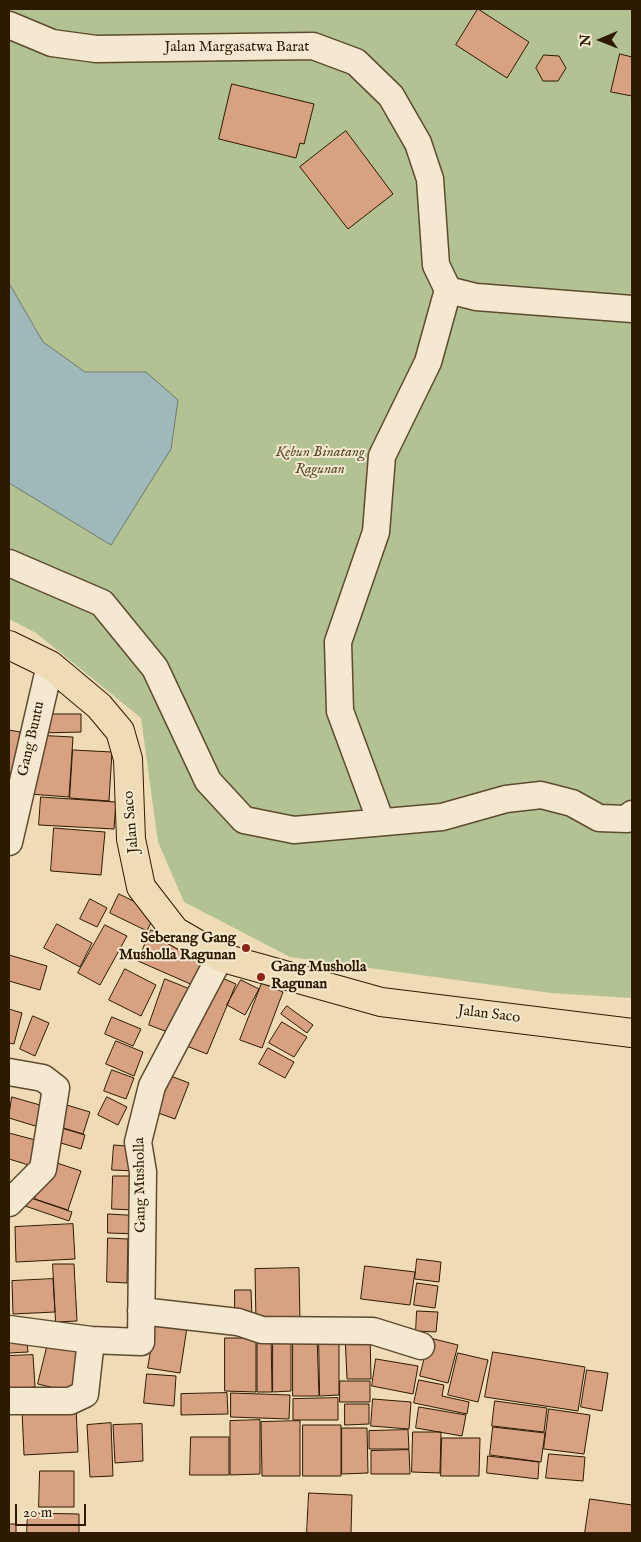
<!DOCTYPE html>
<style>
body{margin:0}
#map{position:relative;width:641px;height:1542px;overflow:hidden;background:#efdcb6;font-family:"IM FELL English",serif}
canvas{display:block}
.frame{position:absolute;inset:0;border:10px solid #2e1a00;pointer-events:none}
.north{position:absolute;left:576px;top:15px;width:50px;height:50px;-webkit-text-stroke:4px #f5e8d0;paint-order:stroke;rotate:269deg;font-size:14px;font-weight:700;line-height:20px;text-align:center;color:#2e1a00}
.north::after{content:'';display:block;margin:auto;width:18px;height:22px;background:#2e1a00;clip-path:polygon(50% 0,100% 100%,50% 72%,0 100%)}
.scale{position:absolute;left:15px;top:1504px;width:71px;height:22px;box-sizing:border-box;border:2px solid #2e1a00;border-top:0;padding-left:6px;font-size:15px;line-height:18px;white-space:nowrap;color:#2e1a00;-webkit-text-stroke:4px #f5e8d0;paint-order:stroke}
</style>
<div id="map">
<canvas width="641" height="1542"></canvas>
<div class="frame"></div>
<div class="north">N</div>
<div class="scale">20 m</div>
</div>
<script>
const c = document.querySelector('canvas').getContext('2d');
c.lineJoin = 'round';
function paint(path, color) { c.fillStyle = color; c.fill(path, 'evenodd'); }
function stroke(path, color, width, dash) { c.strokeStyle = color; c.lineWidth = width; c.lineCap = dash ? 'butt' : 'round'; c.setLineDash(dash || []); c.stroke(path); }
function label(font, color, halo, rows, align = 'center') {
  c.font = font + ' "IM FELL English",serif'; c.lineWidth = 4; c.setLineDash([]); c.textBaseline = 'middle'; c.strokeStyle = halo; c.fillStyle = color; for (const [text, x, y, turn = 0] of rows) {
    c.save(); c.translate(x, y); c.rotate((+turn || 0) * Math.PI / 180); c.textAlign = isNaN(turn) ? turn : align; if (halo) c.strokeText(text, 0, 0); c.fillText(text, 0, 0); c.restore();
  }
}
const green = new Path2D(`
 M9,9H632V998L551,993L290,957L184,902L158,842L141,718L36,633L9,619Z`);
const water = new Path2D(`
 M9,283L43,342L85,372H146L178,400L171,449L111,545L9,483Z`);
const building = new Path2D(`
 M478,9L529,42L507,78L456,45Z
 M620,54L632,57V96L611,92Z
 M544,55L559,56L566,68L558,81H543L536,68Z
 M232,84L314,104L304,144L300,143L296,158L219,139Z
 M346,131L393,194L348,229L300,167Z
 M40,714H81V732L41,733Z
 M9,730L20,732L12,783L9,782Z
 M34,735L73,737L69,797L30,794Z
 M73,750L112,752L109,801L70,798Z
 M41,797L116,802L114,829L39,825Z
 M54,828L105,832L101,875L51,871Z
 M119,894L156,912L147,931L110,913Z
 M90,899L107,908L97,927L80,919Z
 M57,924L92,943L80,967L44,948Z
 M105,925L127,936L100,985L78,973Z
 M151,930L208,955L195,986L138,961Z
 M9,955L47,966L40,990L9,981Z
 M125,969L156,985L141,1016L109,1000Z
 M213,974L236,984L207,1054L184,1045Z
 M165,979L190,989L173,1034L149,1025Z
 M241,980L259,989L245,1015L227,1005Z
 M262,983L283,992L262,1048L240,1040Z
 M287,1006L313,1025L307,1033L281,1014Z
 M9,1009L22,1013L14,1044L9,1043Z
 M33,1016L49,1023L35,1056L20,1049Z
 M112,1017L141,1029L133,1046L105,1034Z
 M282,1022L307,1037L294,1057L269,1043Z
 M116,1041L143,1052L134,1076L106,1064Z
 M268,1048L294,1062L285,1078L259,1064Z
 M112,1070L134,1078L126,1099L104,1091Z
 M163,1073L189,1083L175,1119L150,1110Z
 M12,1097L47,1107L42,1128L9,1118Z
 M107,1097L127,1107L118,1125L98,1115Z
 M60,1103L90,1112L83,1134L54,1125Z
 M58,1127L85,1135L81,1149L54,1141Z
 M9,1133L39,1141L32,1166L9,1159Z
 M114,1145L137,1147L136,1171L112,1170Z
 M48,1160L81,1171L68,1210L35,1199Z
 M113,1176H136L135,1210L112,1209Z
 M28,1197L72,1212L69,1221L25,1206Z
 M108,1214L143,1216L142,1234L108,1233Z
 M73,1224L75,1259L16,1262L15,1227Z
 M108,1238L128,1239L127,1283L107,1282Z
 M417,1259L441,1262L439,1282L415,1279Z
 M53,1264H74L77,1321L56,1322Z
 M365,1266L415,1272L410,1305L361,1299Z
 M299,1268L300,1322H256L255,1269Z
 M53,1279L55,1312L13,1314L12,1281Z
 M417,1283L438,1286L435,1308L414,1305Z
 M235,1290H251L252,1319L235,1318Z
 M417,1311L438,1312L436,1332L416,1331Z
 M157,1316L188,1321L180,1373L148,1368Z
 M26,1334L28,1352L9,1353V1335Z
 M271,1334L272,1392H257V1335Z
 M319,1334H339V1395L320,1396Z
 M370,1334L371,1379H347L345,1335Z
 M293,1335H317L319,1396H293Z
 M225,1338H256V1392L225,1391Z
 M273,1338H291V1391L273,1392Z
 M430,1338L458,1345L448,1383L420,1376Z
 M49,1339L86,1348L75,1393L38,1384Z
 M493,1352L585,1367L578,1411L485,1397Z
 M458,1353L488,1360L478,1402L448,1395Z
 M33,1355L35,1387L9,1389V1356Z
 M376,1359L418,1366L413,1394L372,1386Z
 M587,1370L608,1373L602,1411L581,1407Z
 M147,1374L176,1376L174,1406L144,1403Z
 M419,1380L444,1385L442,1396L469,1402L467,1414L414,1403Z
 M340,1381H370V1402H340Z
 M227,1393L228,1414L181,1415V1394Z
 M231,1393L290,1395L289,1419L231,1417Z
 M338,1398V1420H293V1399Z
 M373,1399L411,1402L409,1429L371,1426Z
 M495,1401L547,1408L544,1432L492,1426Z
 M345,1404H369V1424L345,1425Z
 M76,1407L78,1452L24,1455L22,1410Z
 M419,1407L466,1415L462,1436L416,1428Z
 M549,1409L590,1415L584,1454L544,1449Z
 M260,1420V1474L230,1475V1421Z
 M300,1421V1476H262L261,1422Z
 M111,1423L113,1476L90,1477L87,1425Z
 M142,1424L143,1461L115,1463L113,1425Z
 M303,1425H341V1476H303Z
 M493,1427L545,1433L541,1462L490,1455Z
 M342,1428H367L368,1473L342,1474Z
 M408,1430L409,1449H369V1431Z
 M413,1432H441L440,1473L412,1472Z
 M191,1437H229V1475H190Z
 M442,1438H480L479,1476H441Z
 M409,1450L410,1474H371V1451Z
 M549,1454L585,1457L583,1481L546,1478Z
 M488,1456L539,1462L538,1479L487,1473Z
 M40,1471H74V1507H39Z
 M309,1493L352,1495L351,1533H307Z
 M590,1499L632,1505V1533H585Z
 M28,1513L79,1514V1533H27Z
 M9,1524H16V1533H9Z`);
const minor = new Path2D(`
 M9,25L52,43L96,49L313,46L356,62L391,96L418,143L430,179L436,265L448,290L476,297L632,309
 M9,563L102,603L155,668L208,781L244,820L294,830L442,817L506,799L541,795L572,803L599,818L627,819L632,814
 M381,822L340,711L338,642L376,532L382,456L428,362L448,290
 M9,842L50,665
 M9,1072L43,1078L56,1088L43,1169L9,1203
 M141,1311L238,1322L262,1330L373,1331L421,1346
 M9,1329L91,1340L141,1342L143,1172L138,1142L152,1086L220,957
 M9,1401H70L85,1394L91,1340`);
const major = new Path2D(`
 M9,645L50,665L99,706L120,731L128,759L131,839L141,887L175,931L220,957L381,1002L632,1033`);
const markers = [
 [246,948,5,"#8f2418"],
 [261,977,5,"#8f2418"]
];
const streetNames = [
 ["Jalan Margasatwa Barat",237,48],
 ["Gang Buntu",32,739,-77],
 ["Jalan Saco",132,822,-95],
 ["Jalan Saco",489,1015,7],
 ["Gang Musholla",141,1185,-91]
];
const parkNames = [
 ["Kebun Binatang",320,453],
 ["Ragunan",320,470]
];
const poiNames = [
 ["Seberang Gang",236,939],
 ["Musholla Ragunan",236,956],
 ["Gang Musholla",271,968,"left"],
 ["Ragunan",271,985,"left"]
];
paint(green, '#b2c293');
paint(water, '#9fb9ba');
stroke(water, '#727970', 1);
paint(building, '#d7a182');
stroke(building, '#2e1a00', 1);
stroke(minor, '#5e4a2e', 29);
stroke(major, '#2e1a00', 30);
stroke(minor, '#f5e8d0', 26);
stroke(major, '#efdcb6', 28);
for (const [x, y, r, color] of markers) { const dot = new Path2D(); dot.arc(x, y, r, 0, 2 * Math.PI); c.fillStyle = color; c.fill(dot); stroke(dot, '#f5e8d0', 2); }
label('15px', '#2e1a00', '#f5e8d0', streetNames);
label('italic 15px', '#564c2c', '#f5e8d0', parkNames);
label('bold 15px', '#2e1a00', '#f5e8d0', poiNames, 'right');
</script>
